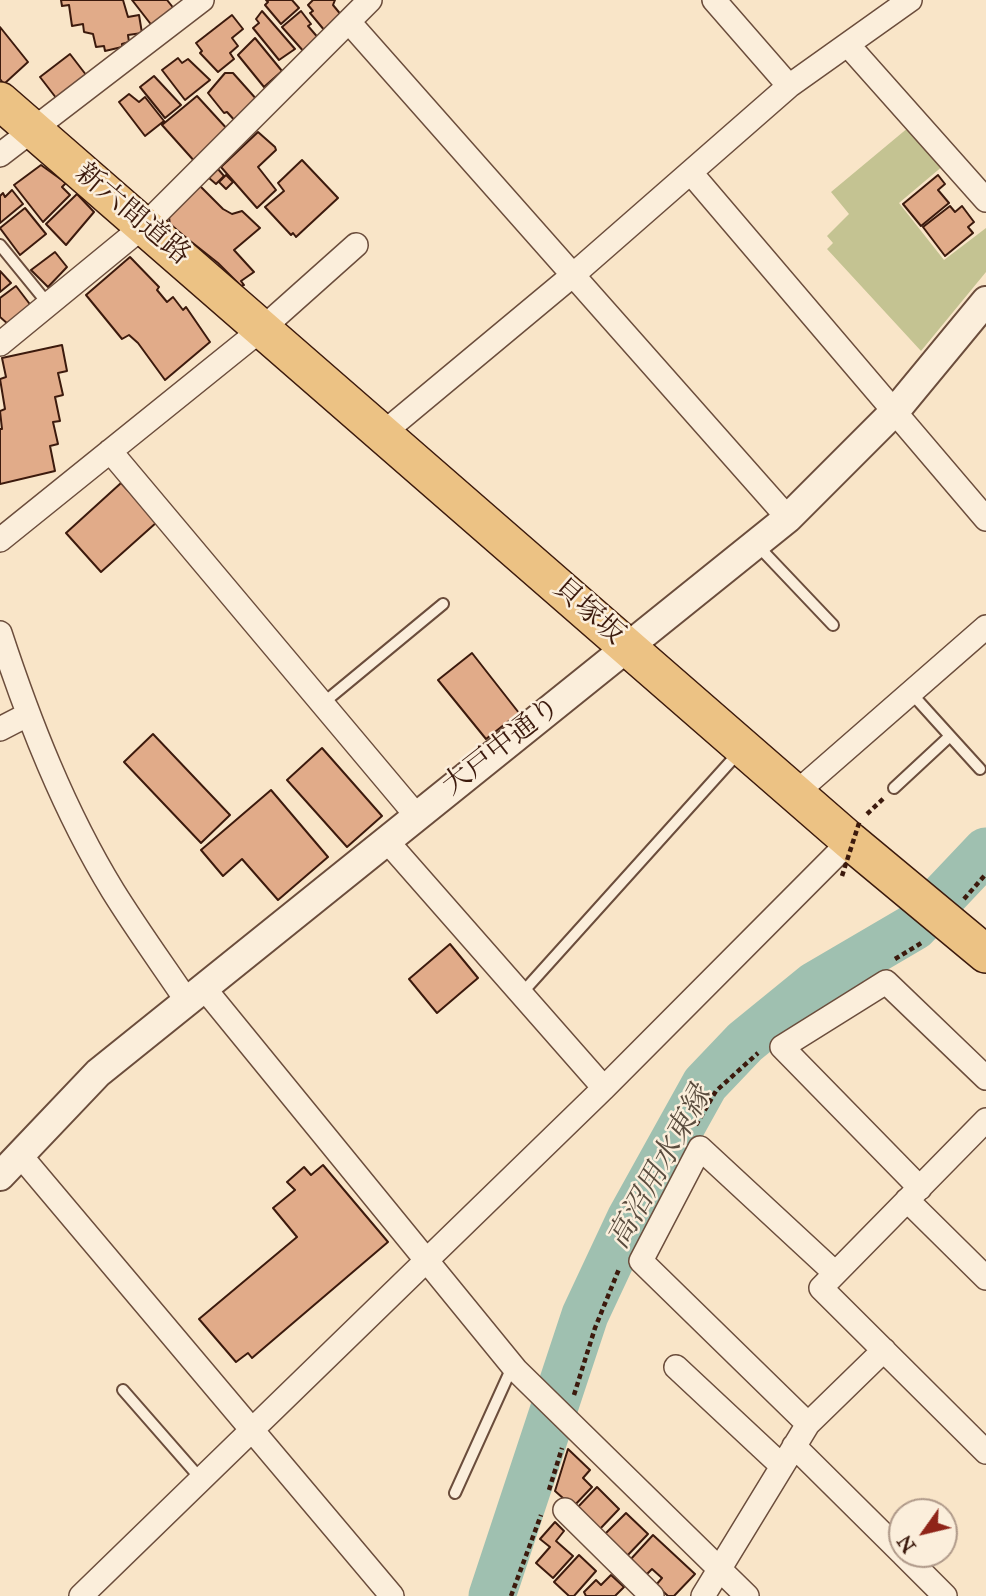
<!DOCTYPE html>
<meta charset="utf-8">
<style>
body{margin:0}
#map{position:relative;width:986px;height:1596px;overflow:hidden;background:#f9e5c8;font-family:"IM FELL Great Primer",serif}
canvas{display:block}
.north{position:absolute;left:888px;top:1498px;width:70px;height:70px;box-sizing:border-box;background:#fbeedb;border:2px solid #af9989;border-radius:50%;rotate:236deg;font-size:19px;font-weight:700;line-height:28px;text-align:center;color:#3c1a0d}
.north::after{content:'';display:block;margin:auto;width:24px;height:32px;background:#8f2418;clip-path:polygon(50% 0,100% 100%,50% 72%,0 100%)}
</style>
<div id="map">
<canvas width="986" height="1596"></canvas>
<div class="north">N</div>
</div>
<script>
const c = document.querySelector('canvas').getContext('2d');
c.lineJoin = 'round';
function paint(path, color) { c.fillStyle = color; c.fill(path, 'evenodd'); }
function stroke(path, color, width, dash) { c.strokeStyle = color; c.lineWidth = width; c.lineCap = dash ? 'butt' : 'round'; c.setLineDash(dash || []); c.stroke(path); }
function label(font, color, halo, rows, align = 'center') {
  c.font = font + ' "IM FELL Great Primer","Noto Serif JP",serif'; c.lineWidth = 5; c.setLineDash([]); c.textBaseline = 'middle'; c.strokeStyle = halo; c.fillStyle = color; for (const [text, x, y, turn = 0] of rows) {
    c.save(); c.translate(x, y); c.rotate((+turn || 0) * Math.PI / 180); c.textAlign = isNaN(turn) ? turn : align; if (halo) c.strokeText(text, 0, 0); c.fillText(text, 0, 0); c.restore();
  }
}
const green = new Path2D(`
 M909,127L944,165L899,203L944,260L986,228V272L921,351L827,249L833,243L827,236L849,214L831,192Z`);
const river = new Path2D(`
 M492,1596L585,1315L630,1219L705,1084L745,1042L815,985L914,927L986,851`);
const building = new Path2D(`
 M61,0H123L128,17L139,15L142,33L128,35L129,42L122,44V47L105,51L104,46L96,47L93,34L84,32L83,24L72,26L69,5L62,6Z
 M132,0H167L175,10L153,27Z
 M266,0H292L299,8L281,24L265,5L268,2Z
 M313,0H335L333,5L342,16L325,31L310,13L313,11L308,5Z
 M262,11L295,49L279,60L253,28L259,23L256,19Z
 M301,11L311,24L308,26L320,40L305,53L282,27Z
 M232,15L243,29L232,38L238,46L230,53L234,59L218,72L200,53L202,51L196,43Z
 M0,27L28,62L4,84L0,79Z
 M255,38L282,71L264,87L238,55Z
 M70,54L90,80L60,103L40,77Z
 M178,58L182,63L188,59L210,80L185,100L162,70Z
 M225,73H233L258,101L237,123L227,112L224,113L208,93Z
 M154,76L181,105L165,118L140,87Z
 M129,94L139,102L145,97L164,121L145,136L119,102Z
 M197,96L229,131L196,163L162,125Z
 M258,132L275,147L276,150L258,167L276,190L257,208L221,167Z
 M302,160L338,198L296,237L293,233L291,235L265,207L284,191L278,183Z
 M41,165L66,183L62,187L70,195L43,222L14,185Z
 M218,169L224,176L216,184L209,178Z
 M226,175L233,182L226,189L219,182Z
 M938,175L945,184L938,190L949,203L921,226L903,204Z
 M200,186L223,209L232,214L242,211L260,228L234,250L254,272L241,281L244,285L241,286L218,263L170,225L169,217Z
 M12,190L23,204L0,223V196L3,193L5,197Z
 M77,194L94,212L66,245L46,224Z
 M950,206L955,212L962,206L974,222L968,227L973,233L945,256L923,227Z
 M25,208L46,234L20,255L0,228Z
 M55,252L67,267L48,287L31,270Z
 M130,257L159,287L157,290L167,302L173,297L183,310L186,307L210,342L165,380L138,343L129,335L122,339L86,295Z
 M0,271L11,283L0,292Z
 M16,286L32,307L9,325L0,317V298Z
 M62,345L67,371L58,373L63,395L55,397L60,421L53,422L58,444L50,446L55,471L0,484V429H2L0,411L5,409L0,379L6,377L2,358Z
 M121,483L157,522L101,572L66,533Z
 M472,653L519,713L486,739L438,680Z
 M153,734L230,815L201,843L124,762Z
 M322,748L382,816L347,847L287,780Z
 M271,790L328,857L278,900L242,859L223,876L201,850Z
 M450,944L478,978L437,1013L409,979Z
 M323,1165L388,1242L252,1358L248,1353L236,1362L199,1319L297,1237L273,1208L295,1190L287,1182L304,1167L311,1175Z
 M568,1449L590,1470L583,1478L592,1487L573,1507L555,1491Z
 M597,1487L619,1509L599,1530L576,1509Z
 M626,1513L648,1534L626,1557L604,1535Z
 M555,1522L564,1531L556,1541L573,1556L553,1578L536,1563L550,1547L540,1539Z
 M653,1535L695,1574L674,1596H668L656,1585L662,1578L652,1569L646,1575L630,1560Z
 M579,1555L596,1571L574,1596H569L554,1582Z
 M611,1575L624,1587L615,1596H586L584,1592L596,1580L601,1585Z`);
const path = new Path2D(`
 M867,814L884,798
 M964,899L986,874
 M895,959L923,942
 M696,1125L716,1091L758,1053
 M574,1395L595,1328L619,1269
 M549,1490L562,1448
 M511,1596L541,1515`);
const service = new Path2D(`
 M0,245L49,305
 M758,546L833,625
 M322,704L443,604
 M950,736L980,769
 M894,788L950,736L912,694
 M522,993L740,751
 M123,1390L200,1478
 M455,1493L513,1365`);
const minor = new Path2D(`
 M714,0L789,86
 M349,22L788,518
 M848,45L986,200
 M0,155L202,0
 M691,173L986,519
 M0,344L145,225L370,0
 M382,434L573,275L789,86L910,0
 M110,451L416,815
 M0,540L263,328L356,245
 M0,633C29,721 64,811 113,891C136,928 162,964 187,1001
 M0,729L27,715
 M797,792L986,627
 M386,840L604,1088
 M204,988L516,1370L747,1596
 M986,1120L821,1288L986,1452
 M20,1155L392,1596
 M920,1188L782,1047L886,982L986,1078
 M907,1200L986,1278
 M676,1367L782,1466
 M808,1424L641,1261L700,1148L835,1273
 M794,1446L902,1553
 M565,1510L652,1596
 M903,1554L945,1596
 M81,1596L604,1088L850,841
 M703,1596L808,1424L884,1350`);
const tertiary = new Path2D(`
 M0,1176L98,1073L788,518L896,410L986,301`);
const primary = new Path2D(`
 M0,101L850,841L986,954`);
const pathBridge = new Path2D(`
 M842,876L860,820`);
const streetNames = [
 ["新六間道路",132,215,40],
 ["貝塚坂",588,612,41],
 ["大戸中通り",502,747,-38]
];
const waterNames = [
 ["高沼用水東縁",661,1168,-61]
];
paint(green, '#c4c392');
stroke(river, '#9fc0b0', 47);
paint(building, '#e1ab89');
stroke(building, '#3c1a0d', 2);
stroke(service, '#6b4d3c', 14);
stroke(minor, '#6b4d3c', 26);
stroke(tertiary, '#6b4d3c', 32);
stroke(primary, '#3c1a0d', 40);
stroke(path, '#3c1a0d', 4.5, [5, 3.5]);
stroke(service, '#fbeedb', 10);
stroke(minor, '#fbeedb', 23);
stroke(tertiary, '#fbeedb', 28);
stroke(primary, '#ecc284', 37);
stroke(pathBridge, '#3c1a0d', 4.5, [5, 3.5]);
label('28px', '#3c1a0d', '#fbeedb', streetNames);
label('italic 30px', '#5a4c3e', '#fbeedb', waterNames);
</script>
